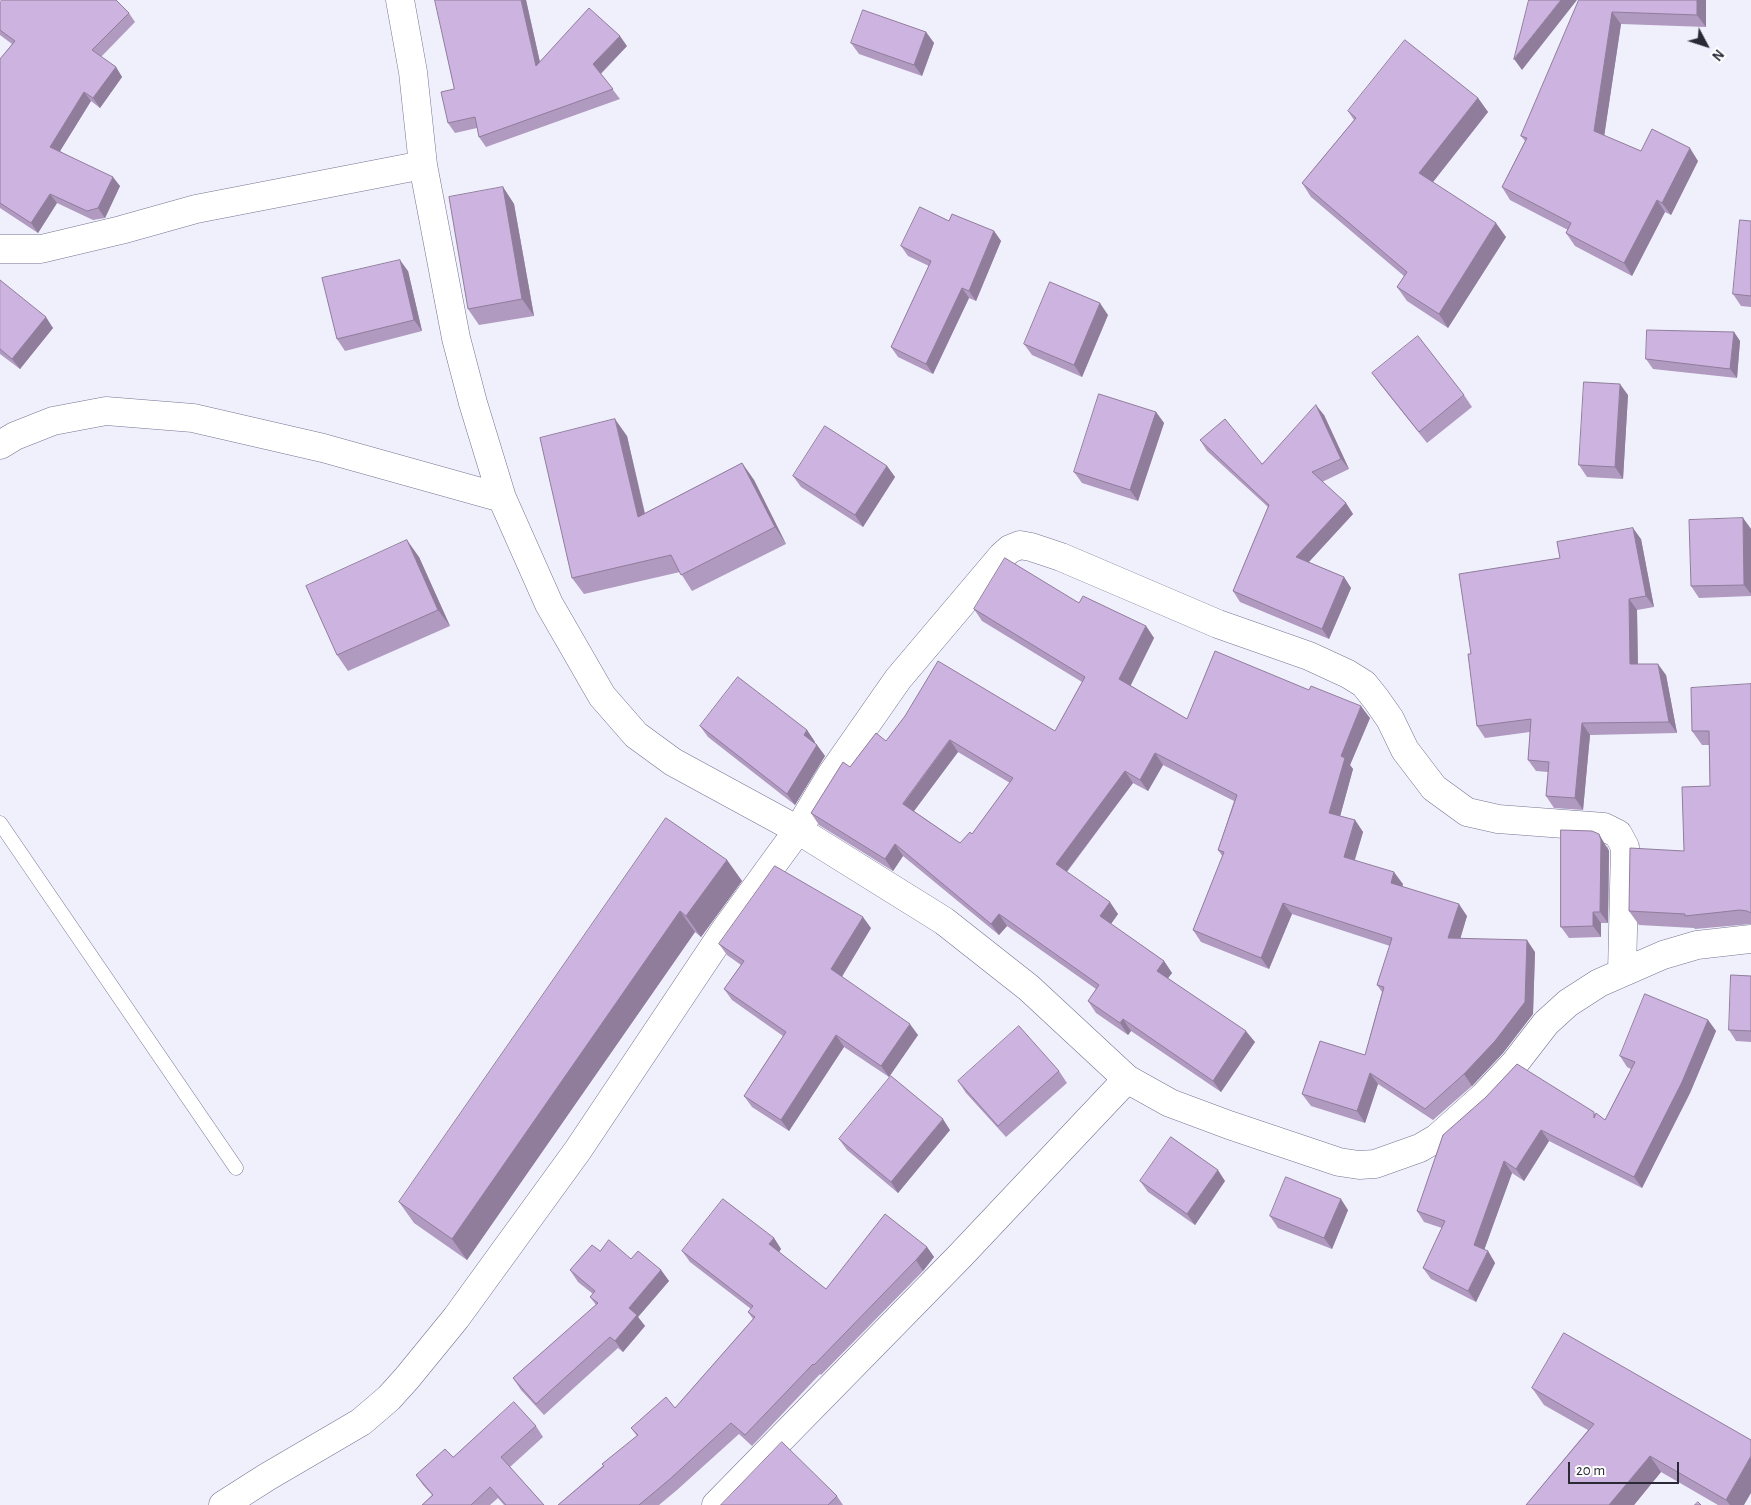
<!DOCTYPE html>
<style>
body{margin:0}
#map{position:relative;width:1751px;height:1505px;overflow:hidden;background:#f0f0fd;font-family:"Alegreya Sans",sans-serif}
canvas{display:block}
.north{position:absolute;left:1681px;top:20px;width:50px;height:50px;-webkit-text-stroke:4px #fefefe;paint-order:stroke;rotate:130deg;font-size:14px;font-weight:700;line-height:20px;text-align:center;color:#2a2a37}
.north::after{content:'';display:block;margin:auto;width:18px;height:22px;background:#2a2a37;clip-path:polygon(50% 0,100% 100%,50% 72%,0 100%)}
.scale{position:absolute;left:1568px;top:1462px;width:111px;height:22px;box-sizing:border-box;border:2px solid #2a2a37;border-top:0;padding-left:6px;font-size:15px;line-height:18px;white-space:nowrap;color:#2a2a37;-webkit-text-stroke:4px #fefefe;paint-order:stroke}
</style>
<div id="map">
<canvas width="1751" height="1505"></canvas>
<div class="north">N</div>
<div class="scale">20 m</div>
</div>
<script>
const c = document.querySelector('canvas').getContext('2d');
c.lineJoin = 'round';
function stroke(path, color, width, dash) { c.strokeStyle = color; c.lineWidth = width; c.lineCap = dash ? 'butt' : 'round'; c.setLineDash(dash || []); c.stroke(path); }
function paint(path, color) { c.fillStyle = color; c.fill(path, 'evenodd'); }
const service = new Path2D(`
 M0,823L236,1168`);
const minor = new Path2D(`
 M400,0L413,72L423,165L456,338L473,403L502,498L549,604L602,696L636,735L673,762L798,830L944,921L1029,988L1127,1079L1170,1103L1229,1125L1339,1162L1359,1165L1375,1164L1420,1148L1437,1138L1483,1097L1515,1063L1546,1023L1568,1003L1599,983L1663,955L1697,945L1751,939
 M0,249H41L121,230L196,209L423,165
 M0,445L15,436L53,421L106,411L193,418L323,448L502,498
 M223,1505L267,1477L361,1422L389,1398L407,1378L456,1318L578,1150L725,930L798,830L831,775L898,679L1002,556L1010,549L1020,545L1031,547L1061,557L1218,624L1309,656L1348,674L1364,684L1376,699L1390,719L1405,750L1434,788L1467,812L1498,819L1604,827L1618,834L1625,847L1622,972
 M716,1505L960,1256L1127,1079`);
const wall = new Path2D(`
 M526,0L540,62L627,46L601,74L620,99L486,147L479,137L477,128L455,133L448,123L454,89Z
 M1579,0H1706V27L1621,24L1604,136L1641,151L1698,161L1671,215L1665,212L1632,276L1575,246L1566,233L1568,230L1510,200L1502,187L1525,141L1521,136Z
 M0,2L129,13L135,22L101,57L116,67L122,77L100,108L91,101L60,151L120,186L105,218L93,220L57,203L38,233L0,208V59L12,44L0,35Z
 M926,32L934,43L922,76L859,54L851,43Z
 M1478,98L1488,112L1433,182L1506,237L1448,328L1407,301L1397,287L1404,276L1311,197L1302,183L1354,120L1348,111Z
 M503,187L514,204L534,316L479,325L468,309Z
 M949,221L994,231L1001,241L976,301L969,298L933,374L898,357L891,347L929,266L908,256L901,246Z
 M1751,221V307L1741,306L1733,294Z
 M408,271L422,331L345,351L337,339Z
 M0,280L53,328L20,369L0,354Z
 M1108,315L1082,377L1032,355L1024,344Z
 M1734,332L1740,341L1737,378L1653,369L1646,359Z
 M1372,373L1464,395L1472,407L1427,443L1380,384Z
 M1628,395L1623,479L1587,477L1579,465Z
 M1156,412L1164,423L1138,501L1082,483L1074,472Z
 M1324,415L1349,469L1322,482L1346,503L1353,514L1309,562L1344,577L1351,588L1329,639L1240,602L1233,591L1268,507L1207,451L1200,440L1262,464Z
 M627,436L645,513L742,463L754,480L786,544L692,591L680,572L584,594L572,578Z
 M887,466L895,477L863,527L801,487L793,476Z
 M1743,518L1751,529V596L1699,598L1691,586Z
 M1641,539L1654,607L1637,610L1638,664L1666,675L1677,733L1590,735L1583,810L1554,808L1546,796L1548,772L1536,771L1528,760L1530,732L1485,738L1477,726L1471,654L1560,558Z
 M419,557L450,626L348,671L337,655Z
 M1079,603L1146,626L1154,638L1130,685L1187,719L1370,718L1350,765L1353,769L1340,816L1355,820L1363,832L1355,860L1403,884L1402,887L1467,916L1460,938L1535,952L1533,1014L1503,1053L1472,1086L1433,1120L1378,1084L1365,1123L1311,1106L1302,1094L1365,1055L1382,992L1377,985L1390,946L1292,914L1269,969L1201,942L1193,930L1223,857L1218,850L1234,801L1163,765L1148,791L1133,783L1067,872L1118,914L1111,924L1164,961L1172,973L1168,978L1255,1042L1221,1092L1131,1031L1128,1035L1096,1013L1088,1001L1096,989L1007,926L999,935L903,856L893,871L819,825L811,813L850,767L886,741L1055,731L1082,682L982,621L974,609ZM958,752L1010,783L972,834L960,843L914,811Z
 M1751,684V924L1695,929L1694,928L1639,925L1629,911L1684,851L1710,786L1709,745H1702L1692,731Z
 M700,726L807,730L815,742V743L817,745L825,756L795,805L708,737Z
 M1607,846L1609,851L1608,923H1601V937L1569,938L1561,927Z
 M727,860L742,881L701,937L695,932L467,1260L414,1223L399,1202Z
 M871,928L842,977L918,1035L889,1077L844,1047L789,1131L752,1107L744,1096L783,1036L732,1000L724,989L741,965L727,955L719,944Z
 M1751,976V1042L1736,1041L1729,1030Z
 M1708,1020L1716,1031L1690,1093L1642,1188L1549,1141L1524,1181L1512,1173L1484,1250L1488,1251L1495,1263L1476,1302L1431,1279L1423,1268L1442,1228L1424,1222L1417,1211L1443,1135L1595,1114L1605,1120L1631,1069L1627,1067L1620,1056Z
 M1059,1071L1067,1083L1006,1137L966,1093L958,1081Z
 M950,1130L898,1193L847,1150L839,1139Z
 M1140,1181H1225L1195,1225L1148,1192Z
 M1348,1210L1332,1249L1278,1228L1270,1216Z
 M774,1238L781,1249L779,1252L826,1289L927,1247L934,1257L923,1271L821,1375L820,1374L752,1446L739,1434L677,1490L659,1505H558L637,1436L631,1428L675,1408L753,1319L748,1312L751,1309L690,1262L682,1251Z
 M600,1251L631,1259L661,1270L669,1281L638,1317L645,1326L623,1352L618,1348L544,1415L521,1390L513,1378L596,1305L590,1297L593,1294L578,1282L570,1270Z
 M1532,1388L1744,1505H1718L1661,1472L1634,1505H1526L1588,1430L1544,1405Z
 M536,1426L543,1437L510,1467L544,1505H504L498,1498L490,1505H422L432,1495L423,1485L416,1475L453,1457Z
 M837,1496L843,1505H721Z`);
const shadedWall = new Path2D(`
 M521,0H526L543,76L536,66Z
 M1561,0H1577L1522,70L1514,59Z
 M1697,0H1706V27L1697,15Z
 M1612,12L1621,24L1603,144L1594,131Z
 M926,32L934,43L922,76L914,65Z
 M620,36L627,46L600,74L593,64Z
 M116,67L122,77L100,108L93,98Z
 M84,92L91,101L57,156L50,147Z
 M1478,98L1488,112L1429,187L1419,173Z
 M1690,148L1698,161L1671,215L1662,203Z
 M113,177L120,186L105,218L98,208Z
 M503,187L514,204L534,316L522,299Z
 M50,194L57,203L38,233L31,223Z
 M1657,200L1665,212L1632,276L1624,263Z
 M1496,223L1506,237L1448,328L1439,314Z
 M994,231L1001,241L976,301L969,291Z
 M400,260L408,271L422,331L414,320Z
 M962,288L969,298L933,374L926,364Z
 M1100,303L1108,315L1082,377L1074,365Z
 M46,317L53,328L20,369L12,359Z
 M1734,332L1740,341L1737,378L1730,369Z
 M1620,384L1628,395L1623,479L1615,467Z
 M1316,405L1324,415L1349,469L1341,459Z
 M1156,412L1164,423L1138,501L1130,490Z
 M615,419L627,436L649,533L638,517Z
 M742,463L754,480L786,544L775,527Z
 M887,466L895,477L863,527L855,515Z
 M1346,503L1353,514L1304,567L1296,557Z
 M1743,518L1751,529V594L1744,585Z
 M1633,528L1641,539L1654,607L1646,596Z
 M407,540L419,557L450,626L438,610Z
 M1344,577L1351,588L1329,639L1322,629Z
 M1629,599L1637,610L1638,675L1630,664Z
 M1146,626L1154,638L1128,691L1119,679Z
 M1658,664L1666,675L1677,733L1669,722Z
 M1361,706L1370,718L1350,765L1353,769L1338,824L1329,813L1341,756Z
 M1582,723L1590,735L1583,810L1575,798Z
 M807,730L815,742L812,746L804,735Z
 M950,740L958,752L911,815L903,804Z
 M817,745L825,756L795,805L787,794Z
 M1155,753L1163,765L1148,791L1140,780Z
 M1125,771L1133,783L1064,875L1056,864Z
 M1355,820L1363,832L1352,868L1344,857Z
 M1599,834L1609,851L1608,923L1600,912Z
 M895,844L903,856L893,871L885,859Z
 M727,860L742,881L701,937L686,916Z
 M1394,872L1403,884L1399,895L1391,883Z
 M1110,902L1118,914L1108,928L1100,916Z
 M1283,903L1292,914L1269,969L1261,958Z
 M1459,904L1467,916L1457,950L1448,938Z
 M680,911L695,932L467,1260L452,1239Z
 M1593,912L1601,923V937L1593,926Z
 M999,914L1007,926L999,935L991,924Z
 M863,917L871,928L839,981L831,969Z
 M1527,940L1535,952L1533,1014L1503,1053L1472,1086L1464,1074Z
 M1164,961L1172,973L1165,982L1157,971Z
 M1123,1019L1131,1031L1128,1035L1120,1023Z
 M1708,1020L1716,1031L1690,1093L1642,1188L1634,1177Z
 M910,1024L918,1035L889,1077L881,1066Z
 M1246,1031L1255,1042L1221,1092L1213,1081Z
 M836,1035L844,1047L789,1131L781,1120Z
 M1370,1073L1378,1084L1365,1123L1357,1111Z
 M943,1119L950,1130L898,1193L891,1182Z
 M1541,1130L1549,1141L1524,1181L1516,1169Z
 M1504,1161L1512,1173L1482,1256L1474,1245Z
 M1218,1170L1225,1181L1195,1225L1187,1214Z
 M1341,1199L1348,1210L1332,1249L1324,1238Z
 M774,1238L781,1249L777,1255L769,1244Z
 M927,1247L934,1257L923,1271L916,1260Z
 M1488,1251L1495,1263L1476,1302L1468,1291Z
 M661,1270L669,1281L638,1317L645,1326L623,1352L615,1341L629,1308Z
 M1650,1456L1661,1472L1634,1505H1609Z
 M1751,1456V1493L1744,1505H1730L1726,1500Z`);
const building = new Path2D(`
 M2,0H116L129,13L92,50L116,67L93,98L84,92L50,147L113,177L98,208L87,211L50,194L31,223L0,203V59L15,41L0,30V2Z
 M435,0H521L536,66L589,8L620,36L593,64L613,89L479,137L475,117L448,123L441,92L454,89Z
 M1529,0H1561L1514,59Z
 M1579,0H1697V15L1612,12L1594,131L1641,151L1652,129L1690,148L1662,203L1657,200L1624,263L1566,233L1571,223L1502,187L1527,138L1521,136Z
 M863,10L926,32L914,65L851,43Z
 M1405,40L1478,98L1419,173L1496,223L1439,314L1397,287L1407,272L1302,183L1356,118L1348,111Z
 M503,187L522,299L468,309L449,197Z
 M920,207L949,221L952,214L994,231L969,291L962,288L926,364L891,347L931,261L901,246Z
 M1740,220L1751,221V296L1733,294Z
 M400,260L414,320L337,339L322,278Z
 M0,280L46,317L12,359L0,349Z
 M1050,282L1100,303L1074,365L1024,344Z
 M1647,330L1734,332L1730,369L1646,359Z
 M1418,336L1464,395L1419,432L1372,373Z
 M1584,382L1620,384L1615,467L1579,465Z
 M1099,394L1156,412L1130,490L1074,472Z
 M1316,405L1341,459L1312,472L1346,503L1296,557L1344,577L1322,629L1233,591L1269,505L1200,440L1225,419L1262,464Z
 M615,419L638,517L742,463L775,527L681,575L671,555L572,578L540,438Z
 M825,426L887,466L855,515L793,476Z
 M1743,518L1744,585L1691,586L1689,520Z
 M1633,528L1646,596L1629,599L1630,664H1658L1669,722L1582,723L1575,798L1546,796L1549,762L1528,760L1531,719L1477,726L1468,654H1471L1459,574L1560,558L1557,542Z
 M407,540L438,610L337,655L306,586Z
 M1005,558L1079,603L1083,596L1146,626L1119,679L1187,719L1215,651L1309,690L1311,686L1361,706L1341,756L1345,758L1329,813L1355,820L1344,857L1394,872L1391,883L1459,904L1448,938L1527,940L1525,1002L1495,1041L1464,1074L1425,1109L1370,1073L1357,1111L1302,1094L1320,1041L1365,1055L1384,987L1377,985L1392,938L1283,903L1261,958L1193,930L1224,852L1218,850L1237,795L1155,753L1140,780L1125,771L1056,864L1110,902L1100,916L1164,961L1157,971L1246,1031L1213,1081L1123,1019L1120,1023L1088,1001L1099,985L999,914L991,924L895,844L885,859L811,813L843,762L850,767L876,733L886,741L905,716L938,661L1055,731L1085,677L974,609ZM950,740L1013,778L972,834L970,832L960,843L903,804Z
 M738,677L807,730L804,735L817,745L787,794L700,726Z
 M1751,684V913L1747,911L1740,910L1685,916V914L1629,911L1630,848L1684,851L1682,787L1710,786L1709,731H1692L1691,688Z
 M666,818L727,860L686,916L680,911L452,1239L399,1202Z
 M1561,830L1592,831L1599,834L1601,840L1600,912H1593V926L1561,927Z
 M775,866L863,917L831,969L910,1024L881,1066L836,1035L781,1120L744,1096L786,1032L724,989L744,961L719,944Z
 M1731,975L1751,976V1031L1729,1030Z
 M1645,994L1708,1020L1682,1082L1634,1177L1541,1130L1516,1169L1504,1161L1474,1245L1488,1251L1468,1291L1423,1268L1445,1221L1417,1211L1443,1135L1486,1097L1517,1064L1594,1112V1118L1596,1113L1605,1120L1635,1062L1620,1056Z
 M1019,1026L1059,1071L998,1126L958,1081Z
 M891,1076L943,1119L891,1182L839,1139Z
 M1171,1137L1218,1170L1187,1214L1140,1181Z
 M1286,1177L1341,1199L1324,1238L1270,1216Z
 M723,1199L774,1238L769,1244L826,1289L885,1214L927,1247L916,1260L814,1365L813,1364L745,1435L731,1423L670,1479L639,1505H558L604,1466L602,1464L638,1435L631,1428L666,1397L675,1408L755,1317L748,1312L753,1306L682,1251Z
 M609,1240L631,1259L638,1251L661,1270L629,1308L637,1315L615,1341L610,1337L536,1404L513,1378L598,1303L590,1297L595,1291L570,1270L592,1245L600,1251Z
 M1564,1333L1751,1440V1456L1726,1500L1650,1456L1609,1505H1526L1594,1424L1532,1388Z
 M514,1402L536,1426L501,1457L544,1505H506L490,1487L471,1505H422L433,1495L416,1475L445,1449L453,1457Z
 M782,1442L837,1496L828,1505H721Z
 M1698,1502L1701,1505H1695Z`);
stroke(service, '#757492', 15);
stroke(minor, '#757492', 29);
stroke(service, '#fff', 14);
stroke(minor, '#fff', 28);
paint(wall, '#b09ac0');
paint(shadedWall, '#907d9c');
paint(building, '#cdb3df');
stroke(building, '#907d9c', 1);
</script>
